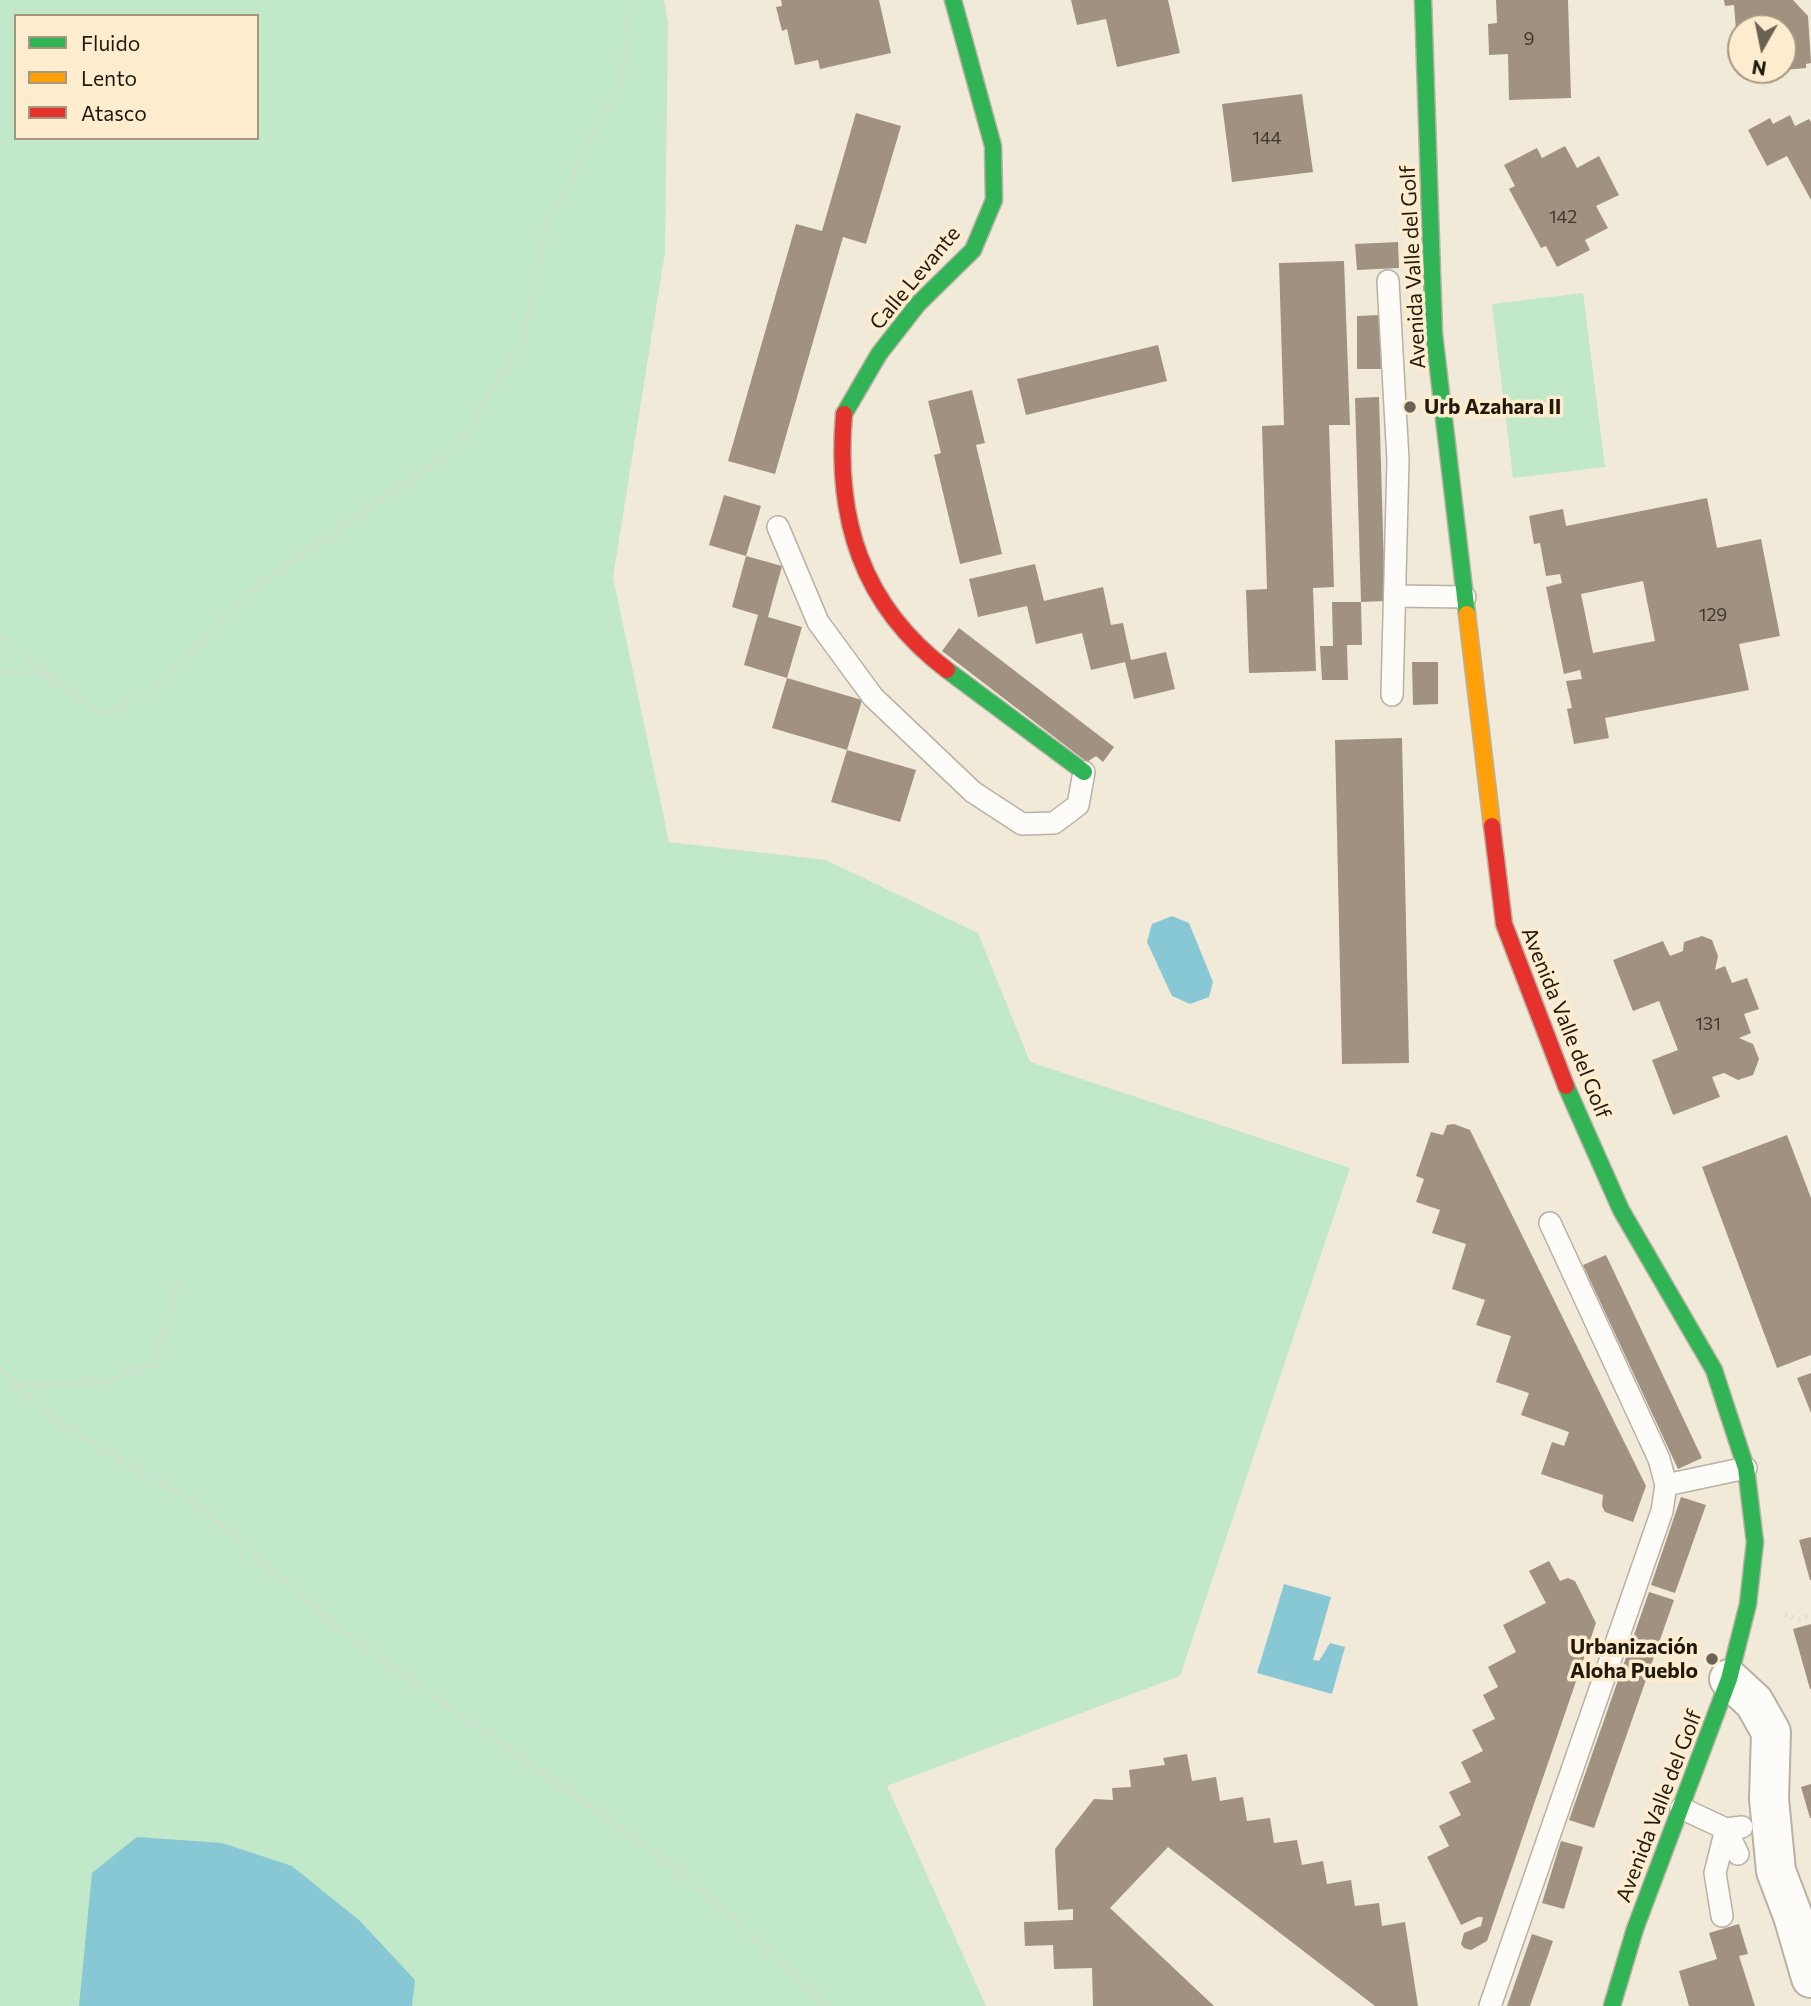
<!DOCTYPE html>
<meta charset="utf-8">
<style>
body{margin:0}
#map{position:relative;width:1811px;height:2006px;overflow:hidden;background:#f2ead8;font-family:Commissioner,sans-serif}
canvas{display:block}
.legend{position:absolute;left:14px;top:14px;width:245px;height:126px;box-sizing:border-box;background:#fdedce;border:2px solid #a49881;margin:0;padding:9px 12px;list-style:none;font-size:21px;color:#1f190e}
.legend li{display:flex;align-items:center;gap:14px;height:35px}
.legend b{width:35px;border:2px solid #a49881}
.north{position:absolute;left:1727px;top:14px;width:70px;height:70px;box-sizing:border-box;background:#fdedce;border:2px solid #a49881;border-radius:50%;rotate:189deg;font-size:19px;font-weight:700;line-height:28px;text-align:center;color:#1f190e}
.north::after{content:'';display:block;margin:auto;width:24px;height:32px;background:#696255;clip-path:polygon(50% 0,100% 100%,50% 72%,0 100%)}
</style>
<div id="map">
<canvas width="1811" height="2006"></canvas>
<ul class="legend">
<li><b style="height:9px;background:#30b455"></b>Fluido</li>
<li><b style="height:9px;background:#ff9f0a"></b>Lento</li>
<li><b style="height:9px;background:#e5322d"></b>Atasco</li>
</ul>
<div class="north">N</div>
</div>
<script>
const c = document.querySelector('canvas').getContext('2d');
c.lineJoin = 'round';
function paint(path, color) { c.fillStyle = color; c.fill(path, 'evenodd'); }
function stroke(path, color, width, dash) { c.strokeStyle = color; c.lineWidth = width; c.lineCap = dash ? 'butt' : 'round'; c.setLineDash(dash || []); c.stroke(path); }
function label(font, color, halo, rows, align = 'center') {
  c.font = font + ' Commissioner,sans-serif'; c.lineWidth = 7; c.setLineDash([]); c.textBaseline = 'middle'; c.strokeStyle = halo; c.fillStyle = color; for (const [text, x, y, turn = 0] of rows) {
    c.save(); c.translate(x, y); c.rotate((+turn || 0) * Math.PI / 180); c.textAlign = isNaN(turn) ? turn : align; if (halo) c.strokeText(text, 0, 0); c.fillText(text, 0, 0); c.restore();
  }
}
const green = new Path2D(`
 M0,0H664L668,22L665,252L613,577L669,842L826,860L978,933L1030,1062L1350,1168L1180,1676L887,1786L986,2006H0ZM16,16H257V138H16Z
 M1583,293L1605,467L1513,478L1492,304Z`);
const water = new Path2D(`
 M1172,916L1189,923L1213,982L1209,997L1190,1004L1172,996L1147,942L1152,924Z
 M1284,1584L1331,1597L1313,1660L1319,1661L1330,1643L1345,1647L1332,1694L1257,1673Z
 M137,1837L222,1843L292,1866L360,1921L415,1980L412,2006H79L92,1873Z`);
const building = new Path2D(`
 M781,0H879L891,53L820,69L818,60L795,65L787,29L782,31L776,7L782,6Z
 M1071,0H1168L1180,53L1117,67L1106,19L1077,25Z
 M1496,0H1568L1571,98L1509,100L1508,54L1489,55L1488,24L1497,23Z
 M1724,0H1793L1808,16L1811,63L1806,64V68L1783,70V28L1736,30L1734,5L1725,6Z
 M1302,94L1313,172L1232,182L1222,104Z
 M856,113L901,126L866,244L843,237L775,474L728,461L796,224L822,231Z
 M1790,115L1795,126L1809,119L1811,122V200L1787,156L1767,166L1748,130L1770,118L1773,124Z
 M1565,146L1577,168L1599,156L1619,195L1596,206L1608,228L1585,240L1590,250L1557,267L1546,246L1541,248L1509,189L1515,186L1504,165L1537,148L1542,158Z
 M1398,242L1399,268L1357,270L1355,244Z
 M1344,261L1350,425H1329L1334,587L1313,588L1316,671L1249,673L1246,590L1267,589L1262,426L1284,425L1279,263Z
 M1380,315L1381,369H1357V316Z
 M1158,345L1167,381L1026,415L1017,379Z
 M972,390L985,443L976,445L1002,554L960,564L934,455L941,453L928,401Z
 M1379,397L1385,601L1361,602L1355,398Z
 M724,495L761,506L746,556L709,545Z
 M1707,498L1717,548L1761,539L1780,636L1739,644L1749,690L1605,718L1609,738L1574,744L1567,709L1572,708L1566,681L1582,679L1580,670L1564,674L1546,587L1562,583L1560,574L1546,576L1540,543L1534,544L1529,516L1563,509L1566,526ZM1643,581L1655,641L1593,653L1581,594Z
 M746,556L782,566L768,617L802,627L787,678L744,665L758,615L732,607Z
 M1035,564L1044,601L1103,587L1111,625L1123,623L1131,660L1166,652L1175,689L1134,699L1125,662L1091,670L1082,633L1036,644L1027,606L978,617L969,579Z
 M1332,602H1361L1362,645H1347L1348,680H1322L1320,646H1333Z
 M959,628L1114,747L1103,762L1096,756L1087,762L942,651Z
 M1412,662H1438V704L1413,705Z
 M787,678L862,700L847,750L772,728Z
 M1402,738L1409,1063L1342,1064L1335,740Z
 M847,750L916,770L900,822L831,802Z
 M1702,936L1712,940L1718,956L1715,970L1725,966L1732,983L1747,978L1759,1009L1744,1014L1751,1033L1739,1038L1753,1044L1759,1059L1753,1075L1738,1080L1724,1073L1712,1077L1720,1097L1673,1115L1652,1060L1678,1050L1659,1001L1633,1011L1613,960L1663,941L1670,956L1683,951L1684,942Z
 M1454,1124L1470,1130L1646,1486L1633,1522L1605,1512L1602,1506L1603,1495L1541,1474L1552,1442L1564,1446L1569,1432L1521,1415L1529,1393L1496,1382L1511,1336L1476,1325L1485,1300L1452,1289L1466,1244L1432,1233L1440,1210L1416,1202L1424,1179L1416,1176L1431,1132L1443,1135L1447,1125Z
 M1787,1135L1811,1198V1355L1777,1368L1702,1167Z
 M1606,1255L1702,1458L1678,1469L1583,1265Z
 M1811,1373V1413L1797,1378Z
 M1681,1497L1706,1505L1675,1593L1651,1585Z
 M1811,1537V1580H1810L1799,1540Z
 M1549,1561L1560,1581L1568,1578L1575,1581L1596,1623L1487,1941L1471,1950L1464,1948L1461,1944L1464,1933L1481,1926L1483,1917H1478L1461,1925L1427,1857L1449,1846L1439,1826L1461,1815L1449,1792L1471,1782L1461,1762L1483,1751L1472,1730L1495,1719L1483,1695L1498,1687L1488,1667L1516,1652L1503,1625L1546,1603L1529,1571Z
 M1649,1592L1674,1600L1594,1828L1569,1820Z
 M1811,1624V1689H1810L1793,1629Z
 M1187,1754L1192,1781L1216,1777L1220,1801L1243,1797L1247,1821L1270,1818L1274,1843L1297,1840L1302,1865L1323,1861L1327,1884L1351,1880L1355,1906L1379,1903L1382,1926L1405,1922L1418,2006H1375L1168,1847L1110,1908L1214,2006H1093L1092,1968L1054,1969L1053,1945L1025,1946L1024,1922L1073,1920V1909L1058,1910L1055,1849L1094,1799L1113,1800L1112,1788L1131,1787L1129,1770L1165,1765L1163,1758Z
 M1811,1784V1818H1810L1801,1787Z
 M1561,1841L1583,1847L1564,1909L1542,1903Z
 M1739,1924L1748,1954L1739,1956L1755,2006H1689L1679,1971L1717,1959L1709,1933Z
 M1532,1934L1553,1941L1530,2006H1507Z`);
const path = new Path2D(`
 M0,639L101,714L148,695L252,590L457,447L524,337L546,226L621,84L631,0
 M0,671L33,673L51,679
 M177,1281L155,1364L103,1383L14,1384L68,1429L201,1506L318,1613L685,1875L827,2006
 M0,1369L14,1384
 M1785,1615L1799,1619L1811,1615`);
const lane = new Path2D(`
 M1388,281L1398,460L1392,695
 M778,527L818,622L873,697L973,792L1022,824L1054,823L1078,805L1084,772
 M1396,596L1465,597
 M1550,1223L1659,1459L1666,1485
 M1681,1808L1726,1829L1715,1873L1722,1916
 M1738,1854L1726,1829L1742,1827
 M1490,2006L1662,1511L1666,1485L1746,1468`);
const street = new Path2D(`
 M1729,1679L1754,1702L1771,1732L1769,1799L1776,1871L1793,1916L1811,1978`);
const fast = new Path2D(`
 M1423,0L1434,334L1467,614
 M844,414L879,354L918,304L973,250L994,200L993,146L953,0
 M947,670L1084,772
 M1566,1086L1621,1210L1714,1370L1746,1468L1755,1542L1748,1604L1729,1679L1635,1929L1612,2006`);
const slow = new Path2D(`
 M1467,614L1492,826`);
const jam = new Path2D(`
 M844,414C835,518 861,605 947,670
 M1492,826L1504,924L1566,1086`);
const markers = [
 [1410,407,7,"#696255"],
 [1712,1659,7,"#696255"]
];
const numberNames = [
 ["9",1529,39],
 ["144",1267,138],
 ["142",1563,217],
 ["129",1713,615],
 ["131",1708,1024]
];
const streetNames = [
 ["Avenida Valle del Golf",1413,267,-93],
 ["Calle Levante",915,278,-50],
 ["Avenida Valle del Golf",1566,1023,68],
 ["Avenida Valle del Golf",1659,1806,-69]
];
const poiNames = [
 ["Urb Azahara II",1424,407],
 ["Urbanización",1698,1647,"right"],
 ["Aloha Pueblo",1698,1671,"right"]
];
paint(green, '#c1e8c9');
paint(water, '#87c8d4');
paint(building, '#a09180');
stroke(lane, '#b8b1a4', 24);
stroke(street, '#b8b1a4', 42);
stroke(fast, '#b8b1a4', 19);
stroke(slow, '#b8b1a4', 19);
stroke(jam, '#b8b1a4', 19);
stroke(path, '#dedbd5', 4.5, [2, 5]);
stroke(lane, '#fdfcf9', 21);
stroke(street, '#fdfcf9', 38);
stroke(fast, '#30b455', 16);
stroke(slow, '#ff9f0a', 16);
stroke(jam, '#e5322d', 16);
for (const [x, y, r, color] of markers) { const dot = new Path2D(); dot.arc(x, y, r, 0, 2 * Math.PI); c.fillStyle = color; c.fill(dot); stroke(dot, '#fdedce', 2.5); }
label('18px', '#3f372a', null, numberNames);
label('21px', '#1f190e', '#fdedce', streetNames);
label('bold 21px', '#1f190e', '#fdedce', poiNames, 'left');
</script>
